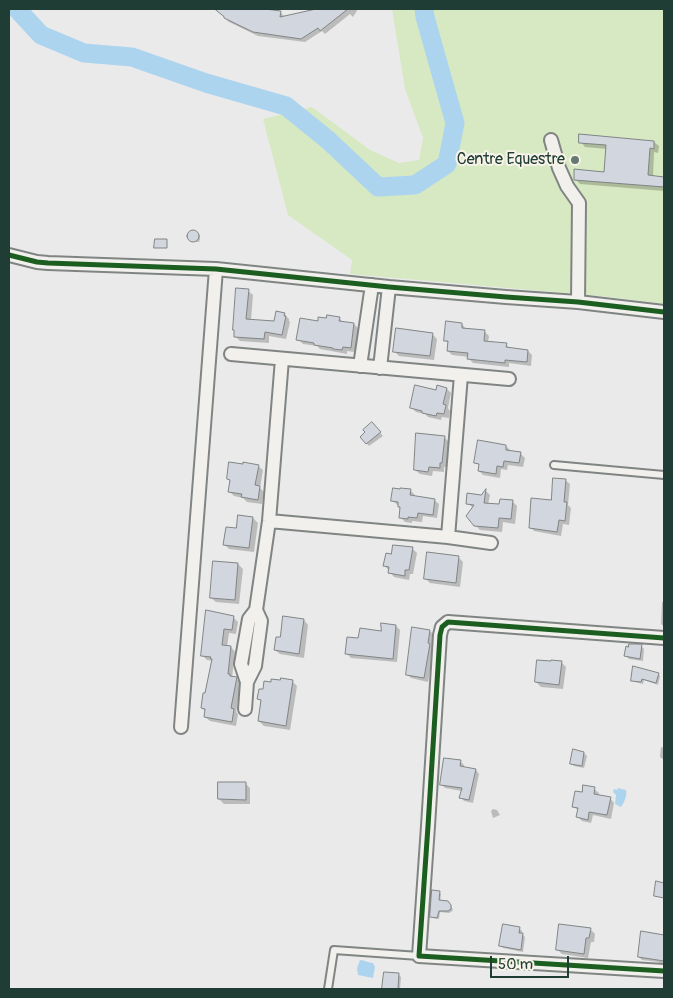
<!DOCTYPE html>
<style>
body{margin:0}
#map{position:relative;width:673px;height:998px;overflow:hidden;background:#eaeaeb;font-family:Pangolin,sans-serif}
canvas{display:block}
.frame{position:absolute;inset:0;border:10px solid #1f3d34;pointer-events:none}
.scale{position:absolute;left:490px;top:956px;width:79px;height:22px;box-sizing:border-box;border:2px solid #1f3d34;border-top:0;padding-left:6px;font-size:15px;line-height:18px;white-space:nowrap;color:#1f3d34;-webkit-text-stroke:4px #f7f3e8;paint-order:stroke}
</style>
<div id="map">
<canvas width="673" height="998"></canvas>
<div class="frame"></div>
<div class="scale">50 m</div>
</div>
<script>
const c = document.querySelector('canvas').getContext('2d');
c.lineJoin = 'round';
function paint(path, color) { c.fillStyle = color; c.fill(path, 'evenodd'); }
function stroke(path, color, width, dash) { c.strokeStyle = color; c.lineWidth = width; c.lineCap = dash ? 'butt' : 'round'; c.setLineDash(dash || []); c.stroke(path); }
function label(font, color, halo, rows, align = 'center') {
  c.font = font + ' Pangolin,sans-serif'; c.lineWidth = 4; c.setLineDash([]); c.textBaseline = 'middle'; c.strokeStyle = halo; c.fillStyle = color; for (const [text, x, y, turn = 0] of rows) {
    c.save(); c.translate(x, y); c.rotate((+turn || 0) * Math.PI / 180); c.textAlign = isNaN(turn) ? turn : align; if (halo) c.strokeText(text, 0, 0); c.fillText(text, 0, 0); c.restore();
  }
}
const green = new Path2D(`
 M392,9H664V304L610,297L350,274L352,260L288,215L263,119L312,107L370,150L399,163L419,160L423,138L405,89Z`);
const water = new Path2D(`
 M618,788L626,790C627,796 625,801 621,807L615,804L616,795L613,792L614,789L617,790Z
 M360,960C365,960 368,963 373,963L375,967L373,978L358,975L357,968Z`);
const shadow = new Path2D(`
 M216,9H258L280,12L284,16L315,11L318,9H358L353,17L350,14L325,34L322,31L305,42L258,36L229,22Z
 M581,142H654L659,146L658,153L654,152L653,177L664,178V191L580,184L575,179L606,173L607,149L585,147Z
 M193,231L200,235V239L199,242H196L190,240L188,236L190,232Z
 M248,291L253,295L251,320L275,323L284,314L289,319V321L290,322L286,339L269,336V343L240,341L235,336Z
 M339,318L343,322L354,324L358,328L355,352L347,351V354L320,349L317,346L303,344L298,339L319,323Z
 M462,324L466,329L485,332L489,336L488,342L506,345L511,349L528,351L532,355L531,366L509,363V367L473,363L469,359V357L452,355L448,351L449,344L445,340Z
 M432,334L437,339L434,360L399,356L394,351Z
 M447,389L451,393L448,408L450,411L449,418L442,417L441,420L428,417L425,414L416,412L411,407L437,392Z
 M372,424L383,436L369,446L361,437L367,432Z
 M444,437L449,442L446,467H444V472L433,471L432,476L420,474L415,470Z
 M506,446L510,450V452L520,453L525,458L523,467L508,465L507,470L501,469L500,478L483,475L479,471L480,466L476,462Z
 M258,466L263,470L260,488L264,492L262,504L247,502L243,498L234,496L229,491L231,482L228,479Z
 M565,480L570,484L568,505L571,508L569,525L563,524L561,536L534,531L530,527L552,502Z
 M410,490L415,495V497L434,500L439,504L437,518L423,516L422,522L412,521V523L405,522L400,517L401,508L393,501Z
 M486,491L490,495L488,505L500,506L512,501L517,506L515,524L503,522L502,532L480,530L475,525L473,508L468,503L482,496Z
 M239,516L253,518L258,523L254,552L229,549L225,545L237,529Z
 M412,548L417,553L413,574H410L409,580L394,577L385,566L392,556Z
 M458,557L463,562L460,587L430,583L425,578Z
 M238,564L243,569L239,604L216,602L211,598Z
 M662,602H664V627L661,624Z
 M233,617L238,622L236,634L229,633L227,647H231L235,652L232,678H236L241,683L236,712L238,714L236,726L210,721L205,717L206,712L202,708L206,695L213,661L207,660L202,655Z
 M304,620L308,625L304,658L280,654L275,650L281,639Z
 M396,626L400,630L397,662L351,658L347,654L359,640Z
 M430,631L434,635L432,647L434,649L428,682L411,678L407,674Z
 M641,646L644,649L643,661L629,659L626,656Z
 M561,662L566,667L563,689L541,687L536,682Z
 M658,674L660,676L658,685L644,680L643,684L635,682L633,680Z
 M292,681L297,686L290,730L264,726L259,721L262,702L259,699L264,691L272,683Z
 M661,747L664,748V760L660,757Z
 M584,753L587,756L584,768L574,766L571,763Z
 M460,761L464,765V768L476,770L479,774L473,803L464,801L461,797L462,791L445,788L441,784Z
 M246,784L250,788V804H224L219,799Z
 M594,789L599,793L598,796L610,798L614,803L611,819L593,815L591,823L582,821L578,817L579,811L573,806L583,794Z
 M493,809L497,810L500,815L493,818L491,811Z
 M439,892L441,894L440,902L451,906L453,910L451,912L449,913L440,912L439,919L433,918L431,916Z
 M520,929L522,931V934L525,937L523,952L503,948L501,946Z
 M590,929L595,934L594,942H591L588,958L562,954L557,949Z
 M642,933L664,936V965H661L658,962L642,960L639,957Z
 M385,973L398,974L401,977L400,989H383Z`);
const river = new Path2D(`
 M17,9L41,35L84,53L132,57L206,83L286,106L328,140L378,187L415,185L447,164L455,123L425,17L424,9`);
const building = new Path2D(`
 M215,9H265L281,11L280,17L316,9H348L320,31L318,28L301,39L253,32L224,18V17Z
 M579,134L654,141V149L650,148L648,175L664,177V187L574,180V169L604,172L606,145L579,143Z
 M187 236a6 6 0 1 1 12 0a6 6 0 1 1-12 0Z
 M155,239H167V248H154Z
 M236,288L249,289L246,319L274,321L276,311L285,313L284,316H286L282,335L265,332L264,339L234,337V330H233Z
 M327,315L340,317L339,321L354,323L351,348L343,347L342,350L333,349V348L314,345V343L296,340L300,318L318,321V317L326,318Z
 M446,321L462,323V328L485,330L484,341L507,343L506,347L528,350L527,362L505,360V363L467,359L468,353L447,351L448,341H444Z
 M396,328L433,333L430,356L393,352Z
 M415,385L436,390L437,385L447,388L443,404L446,405L444,414L437,413L436,416L422,413V411L410,408Z
 M372,422L381,432L366,444L360,437L365,432L363,430Z
 M416,433L445,436L442,463H440V468L429,467L428,472L414,470Z
 M478,440L506,445V450L521,452L519,463L504,461L503,467L497,466L496,474L478,471L479,464L474,463Z
 M229,462L243,464V462L259,465L255,485L260,486L258,500L241,497L242,494L228,492L230,480L227,479Z
 M553,478L566,479L564,502H567L565,521L559,520L557,532L529,528L531,498L551,500Z
 M393,488L400,489V488L411,489L410,495L435,499L433,515L418,513L417,518L408,517V519L399,518L400,507H398V502L391,501Z
 M486,489L484,503L499,504L500,499L513,500L511,519L499,518L498,528L474,526L466,516L474,505L466,504L467,493L481,495Z
 M238,515L253,517L249,548L223,545L226,527L236,528Z
 M393,545L413,547L409,570H405V576L388,573L389,567L383,566L386,553L391,554Z
 M427,552L459,556L456,583L424,579Z
 M213,561L238,563L235,600L210,598Z
 M206,610L234,616L232,630L224,629L222,645L231,646L228,674H230V676L237,677L231,708L234,709L232,722L204,717L205,709L201,708L203,693H205L212,659L210,658L211,657L201,656Z
 M283,616L304,619L299,654L274,650L276,637H280Z
 M381,623L396,625L393,659L345,654L347,637L358,638L360,628L381,631Z
 M412,627L430,630L428,643L430,644L424,678L406,675Z
 M629,644H642L640,659L624,656L626,646L628,647Z
 M537,660L551,661V660L562,661L559,685L535,682Z
 M633,666L659,673L656,683L642,679L641,682L631,681Z
 M281,678L293,680L286,726L258,721L261,700L257,699L259,689H263L264,681L271,682V679L280,680Z
 M573,749L584,752L582,766L570,764Z
 M444,758L461,760L460,766L476,769L469,800L459,798L462,788L440,785Z
 M218,782H246V800L218,799Z
 M583,785L595,787L594,794L611,797L607,815L589,812L588,820L576,817L578,808L572,807L575,791L582,792Z
 M656,881L664,883V898L654,896Z
 M432,890L440,891L439,900L448,901L451,905V909L448,911H439L437,918L430,917Z
 M503,924L520,927L519,933H523L521,950L499,946Z
 M559,924L591,928L589,938H586L584,954L556,950Z
 M641,931L664,935V961L638,957Z
 M384,972L399,973L398,989H382Z`);
const service = new Path2D(`
 M554,465L664,475
 M328,989L334,950L419,956`);
const minor = new Path2D(`
 M551,140L559,168L567,186L579,203L578,302
 M9,255L37,262L48,263L216,269L389,287L506,297L578,302L664,312
 M231,354L509,379
 M360,366L372,285
 M380,368L389,287
 M269,521L448,537L491,543
 M448,537L461,375
 M664,638L448,622L442,627L440,635L428,826L419,956L664,971
 M247,682L255,666L261,621L256,610
 M245,709L247,682L241,664L249,619L256,610L269,521L282,359
 M181,727L216,269`);
const cycleway = new Path2D(`
 M9,255L37,262L48,263L216,269L389,287L506,297L578,302L664,312
 M664,638L448,622L442,627L440,635L428,826L419,956L664,971`);
const markers = [
 [575,160,5,"#667a74"]
];
const poiNames = [
 ["Centre Equestre",565,160]
];
paint(green, '#d7e9c2');
paint(water, '#add4ef');
paint(shadow, '#0003');
stroke(river, '#add4ef', 19);
paint(building, '#d2d6df');
stroke(building, '#808584', 1);
stroke(service, '#808584', 10);
stroke(minor, '#808584', 16);
stroke(service, '#f1f0ed', 6);
stroke(minor, '#f1f0ed', 12);
stroke(cycleway, '#1b5e20', 5);
for (const [x, y, r, color] of markers) { const dot = new Path2D(); dot.arc(x, y, r, 0, 2 * Math.PI); c.fillStyle = color; c.fill(dot); stroke(dot, '#f7f3e8', 2); }
label('16px', '#1f3d34', '#f7f3e8', poiNames, 'right');
</script>
